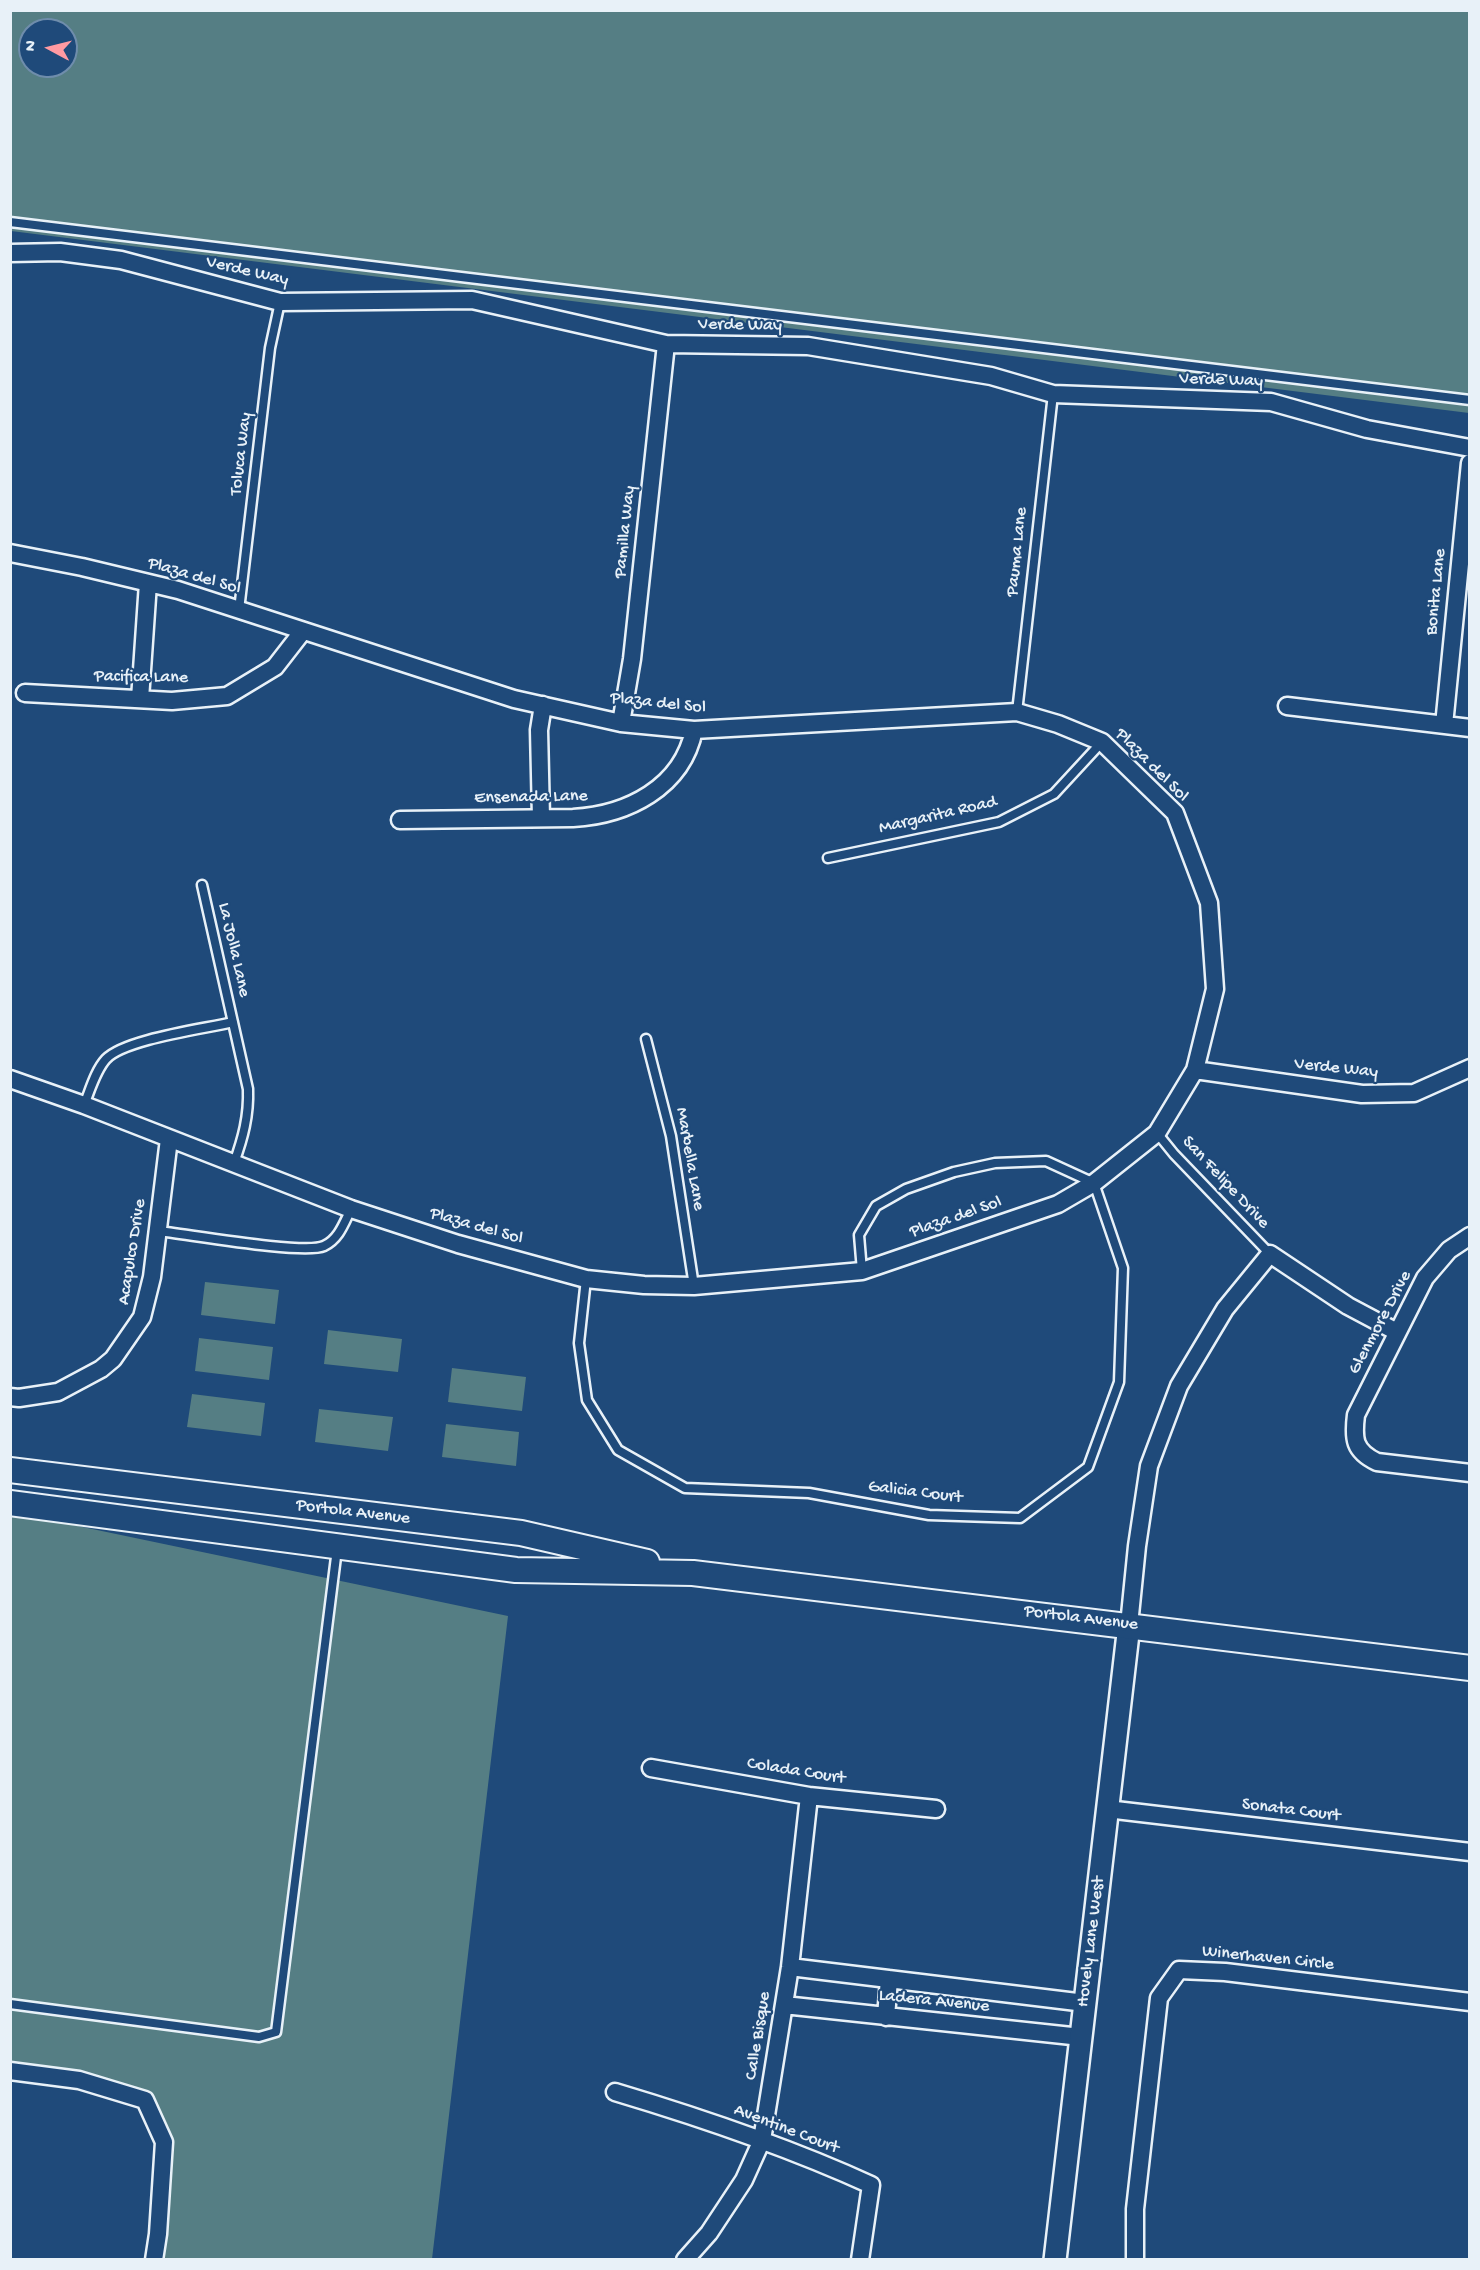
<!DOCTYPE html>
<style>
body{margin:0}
#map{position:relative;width:1480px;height:2270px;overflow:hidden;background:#1f4a7a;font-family:"Gochi Hand",sans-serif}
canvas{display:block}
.frame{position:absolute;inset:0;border:12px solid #e8f1f8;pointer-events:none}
.north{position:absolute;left:18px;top:18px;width:60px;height:60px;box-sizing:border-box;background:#1f4a7a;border:2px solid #6f8dac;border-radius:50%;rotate:277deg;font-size:16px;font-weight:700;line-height:24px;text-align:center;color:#e8f1f8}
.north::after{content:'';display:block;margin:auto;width:21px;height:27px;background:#ff9aa2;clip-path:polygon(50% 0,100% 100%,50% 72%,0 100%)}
</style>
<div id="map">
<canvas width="1480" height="2270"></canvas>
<div class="frame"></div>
<div class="north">N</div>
</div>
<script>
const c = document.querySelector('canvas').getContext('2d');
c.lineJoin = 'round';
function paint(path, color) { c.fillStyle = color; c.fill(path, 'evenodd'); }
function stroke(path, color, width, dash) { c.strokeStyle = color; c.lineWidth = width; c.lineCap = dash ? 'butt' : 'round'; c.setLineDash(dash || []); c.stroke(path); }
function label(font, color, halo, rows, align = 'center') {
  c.font = font + ' "Gochi Hand",sans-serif'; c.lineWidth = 4.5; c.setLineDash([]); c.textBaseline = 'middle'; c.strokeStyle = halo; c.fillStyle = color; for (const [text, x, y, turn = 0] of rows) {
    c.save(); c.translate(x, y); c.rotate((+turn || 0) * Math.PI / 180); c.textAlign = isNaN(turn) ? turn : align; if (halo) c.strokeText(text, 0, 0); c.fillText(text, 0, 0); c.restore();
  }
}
const green = new Path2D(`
 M11,11H1469V413L11,231ZM30,30H66V66H30Z
 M205,1282L279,1290L275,1324L201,1315Z
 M328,1330L402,1339L398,1372L324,1364Z
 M199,1338L273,1347L269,1380L195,1371Z
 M452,1368L526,1377L522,1411L448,1402Z
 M192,1394L265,1403L261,1436L187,1427Z
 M319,1409L393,1417L388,1451L315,1442Z
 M446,1424L519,1432L516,1466L442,1457Z
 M11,1512L508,1616L432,2259H149L164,2142L145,2100L11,2080Z`);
const service = new Path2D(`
 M10,222L1470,400
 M239,610L270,348L280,302
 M1017,712L1053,394
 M828,858L999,822L1054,794L1102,742
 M202,885L248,1089C249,1116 243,1138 234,1163
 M646,1039L671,1136L694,1286
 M84,1105C90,1091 95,1071 106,1059C125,1039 204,1029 233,1022
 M1157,1133L1174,1154L1270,1254
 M158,1231C187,1234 304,1255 324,1246C339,1239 344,1223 351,1209
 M586,1279L579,1343L587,1400L618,1450L685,1488L809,1493L929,1515L1020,1518L1088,1467L1119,1382L1123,1268L1094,1183L1046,1161L995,1163L954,1172L906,1189L876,1206L859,1235L862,1271
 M10,2004L259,2037L276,2032L337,1549`);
const minor = new Path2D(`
 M10,253L60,252L121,260L280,302L472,300L666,344L808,346L991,376L1053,394L1271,402L1367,429L1470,448
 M10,553L82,567L178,590L514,699L621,723L694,730L1017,712L1058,724L1102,742L1175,813L1209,903L1215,989L1195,1070L1157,1133L1094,1183L1058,1204L862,1271L694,1286L644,1285L586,1279L458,1244L351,1209L84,1105L10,1079
 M25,693L172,701L227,696L275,667L303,631
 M140,699L148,583
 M1287,706L1470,728
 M621,723L632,659L666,344
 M1444,725L1470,463
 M541,818L539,730L543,705
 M400,820L573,818C627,815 682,788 694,730
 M1195,1070L1362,1094L1414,1093L1470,1068
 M1470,1236L1449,1250L1425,1278L1356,1415C1353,1439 1354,1451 1377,1462L1470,1473
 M10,1397L19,1398L58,1392L101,1369L113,1359L142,1317L152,1277L169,1139
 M1129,1625L1137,1546L1149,1466L1179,1386L1225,1309L1270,1254L1348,1306L1397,1332
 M651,1768L809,1796L936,1809
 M1107,1809L1470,1852
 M790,1967L1085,2003
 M784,2005L1081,2037
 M886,2017L889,1979
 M10,2071L79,2080L145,2100L164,2142L158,2234L154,2260
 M615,2092C702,2118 788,2147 871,2185L860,2260
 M685,2260L709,2233L744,2180L762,2140L790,1967L809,1796
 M1135,2260V2209L1159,1998L1179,1970L1225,1972L1470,2002`);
const tertiary = new Path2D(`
 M1055,2260L1129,1625`);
const secondary = new Path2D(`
 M10,1470L521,1533L647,1562
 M10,1503L516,1570L693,1573L1470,1668`);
const streetNames = [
 ["Verde Way",247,272,13],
 ["Verde Way",740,326,1],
 ["Verde Way",1221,381,2],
 ["Toluca Way",242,454,-83],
 ["Pamilla Way",626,532,-84],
 ["Pauma Lane",1018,552,-84],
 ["Plaza del Sol",194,577,16],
 ["Bonita Lane",1437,592,-84],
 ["Pacifica Lane",141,678,1],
 ["Plaza del Sol",658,704,6],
 ["Plaza del Sol",1151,766,45],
 ["Ensenada Lane",531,798,-1],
 ["Margarita Road",938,816,-13],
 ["La Jolla Lane",233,950,77],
 ["Verde Way",1336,1069,6],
 ["Marbella Lane",689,1159,80],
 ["San Felipe Drive",1225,1183,47],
 ["Plaza del Sol",956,1218,-19],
 ["Plaza del Sol",476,1227,16],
 ["Acapulco Drive",133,1252,-81],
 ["Glenmore Drive",1381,1323,-62],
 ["Galicia Court",915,1493,7],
 ["Portola Avenue",353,1513,7],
 ["Portola Avenue",1081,1619,7],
 ["Colada Court",796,1772,9],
 ["Sonata Court",1291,1811,7],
 ["Hovely Lane West",1092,1942,-83],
 ["Winerhaven Circle",1268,1959,6],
 ["Ladera Avenue",934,2002,6],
 ["Calle Bisque",759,2036,-81],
 ["Aventine Court",786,2130,21]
];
paint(green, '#557e84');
stroke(service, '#e8f1f8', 13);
stroke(minor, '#e8f1f8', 21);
stroke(tertiary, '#e8f1f8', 26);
stroke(secondary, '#e8f1f8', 28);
stroke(service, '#1f4a7a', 8);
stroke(minor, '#1f4a7a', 16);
stroke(tertiary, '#1f4a7a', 21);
stroke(secondary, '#1f4a7a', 24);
label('18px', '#e8f1f8', '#1f4a7a', streetNames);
</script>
